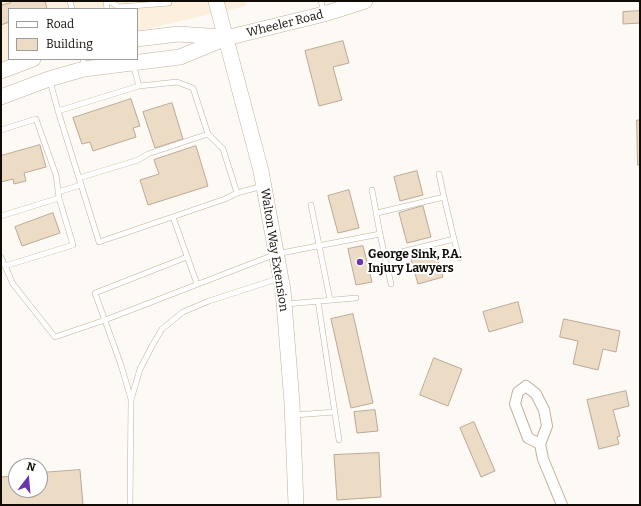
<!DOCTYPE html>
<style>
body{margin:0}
#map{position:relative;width:641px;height:506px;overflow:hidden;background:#fdfaf5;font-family:Bitter,serif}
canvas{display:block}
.frame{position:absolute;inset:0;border:2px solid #100b05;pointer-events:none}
.legend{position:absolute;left:8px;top:8px;width:130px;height:52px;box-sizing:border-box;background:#fff;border:1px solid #9f9d9b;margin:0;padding:5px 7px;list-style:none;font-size:12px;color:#100b05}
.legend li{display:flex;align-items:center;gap:8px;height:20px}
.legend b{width:20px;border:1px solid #9f9d9b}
.north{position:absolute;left:8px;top:458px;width:40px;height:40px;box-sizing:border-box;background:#fff;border:1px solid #9f9d9b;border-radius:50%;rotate:16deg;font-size:11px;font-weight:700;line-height:16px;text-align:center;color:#100b05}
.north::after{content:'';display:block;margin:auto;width:14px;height:18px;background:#6936ad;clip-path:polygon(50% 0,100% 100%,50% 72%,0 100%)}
</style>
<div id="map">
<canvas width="641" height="506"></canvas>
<div class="frame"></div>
<ul class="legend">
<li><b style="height:5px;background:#fff"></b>Road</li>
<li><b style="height:11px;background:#ecdbc5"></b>Building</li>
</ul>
<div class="north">N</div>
</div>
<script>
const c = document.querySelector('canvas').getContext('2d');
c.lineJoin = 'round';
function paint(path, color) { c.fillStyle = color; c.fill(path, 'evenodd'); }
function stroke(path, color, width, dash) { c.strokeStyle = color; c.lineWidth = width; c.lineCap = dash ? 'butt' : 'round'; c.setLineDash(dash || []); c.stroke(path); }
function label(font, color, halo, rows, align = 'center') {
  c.font = font + ' Bitter,serif'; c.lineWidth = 4; c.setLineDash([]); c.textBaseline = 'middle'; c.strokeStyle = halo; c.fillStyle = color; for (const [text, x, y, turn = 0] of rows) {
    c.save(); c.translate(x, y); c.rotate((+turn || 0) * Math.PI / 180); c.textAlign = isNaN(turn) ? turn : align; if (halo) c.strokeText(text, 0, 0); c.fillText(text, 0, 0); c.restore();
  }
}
const built = new Path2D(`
 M1,1H245L246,6L137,31V9H9V59H26L1,67Z`);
const building = new Path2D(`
 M10,1H45L47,9H9V22L1,25V5L10,3Z
 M640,11V23L623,24V12Z
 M343,41L349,63L333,67L342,100L319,106L305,51Z
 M131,99L140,126L133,128L136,137L93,151L90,142L82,144L73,118Z
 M172,103L183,139L155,148L143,112Z
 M637,120H640V165H638Z
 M40,145L46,167L24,173L26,181L14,184L13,179L1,182V156Z
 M196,146L208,186L148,205L140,180L159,174L154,160Z
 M417,171L423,195L400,201L394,177Z
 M349,190L359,228L338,233L328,196Z
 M423,206L431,237L407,243L399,213Z
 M53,213L60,233L22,246L15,227Z
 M363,246L372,282L356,285L348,249Z
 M434,249L443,277L418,284L410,256Z
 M518,302L523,322L489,332L483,312Z
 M353,314L373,403L351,408L331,319Z
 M564,319L620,331L616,352L603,349L598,370L573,364L578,341L560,337Z
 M434,358L462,369L448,406L420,395Z
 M626,391L629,406L613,410L620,436L617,437L619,444L599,449L587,400Z
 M375,410L378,431L357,433L354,412Z
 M474,422L495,471L481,477L460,428Z
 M379,453L381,497L337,500L334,455Z
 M80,470L83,505H1V477L16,476V490H40V473Z`);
const lane = new Path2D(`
 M70,1L72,9
 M106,1L107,9
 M109,1L119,7L169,3V1
 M321,1L324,13
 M83,59L84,68
 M133,64L139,86
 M50,81L58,111L99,242L225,199L237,193L223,149L208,134L193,88L177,82L139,86L58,111
 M1,130L36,119L56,175L59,198
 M439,174L444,197
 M79,178L138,160L148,154L208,134
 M372,190L380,234
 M58,192L81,185
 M237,193L263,186
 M311,205L330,300
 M377,213L444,197L454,239L385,256
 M1,216L59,198L73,245L5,266
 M173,217L197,284
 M454,239L459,258
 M1,257L13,284L55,337L105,320L276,254L380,234L391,284
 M318,301L339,440
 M286,304L356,298
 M131,399L121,365L95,293L187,257
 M294,415L335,412
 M130,505L131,400L140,369L152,346L162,329L183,312L209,301L280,278`);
const street = new Path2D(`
 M540,444L528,438L515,404L518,392L526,386L536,394L544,410L547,426L540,444L543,459L562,505`);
const secondary = new Path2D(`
 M216,1L261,171L283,290L292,403L296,505
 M137,39L178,34L223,37
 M1,71L33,59
 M1,97L49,79L84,69L180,57L226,38L324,14L365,1`);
const markers = [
 [360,262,4,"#6936ad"]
];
const streetNames = [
 ["Wheeler Road",285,24,-14],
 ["Walton Way Extension",274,250,81]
];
const poiNames = [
 ["George Sink, P.A.",368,255],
 ["Injury Lawyers",368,269]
];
paint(built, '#fdefde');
paint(building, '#ecdbc5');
stroke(building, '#b9a894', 1);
stroke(lane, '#c1b09b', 6);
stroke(street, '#c1b09b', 12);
stroke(secondary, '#c1b09b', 16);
stroke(lane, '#fff', 5);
stroke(street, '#fff', 10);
stroke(secondary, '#fff', 15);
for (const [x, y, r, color] of markers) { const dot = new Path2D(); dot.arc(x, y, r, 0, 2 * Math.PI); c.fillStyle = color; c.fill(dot); stroke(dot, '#fff', 1.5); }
label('12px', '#100b05', '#fff', streetNames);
label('bold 12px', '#100b05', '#fff', poiNames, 'left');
</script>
